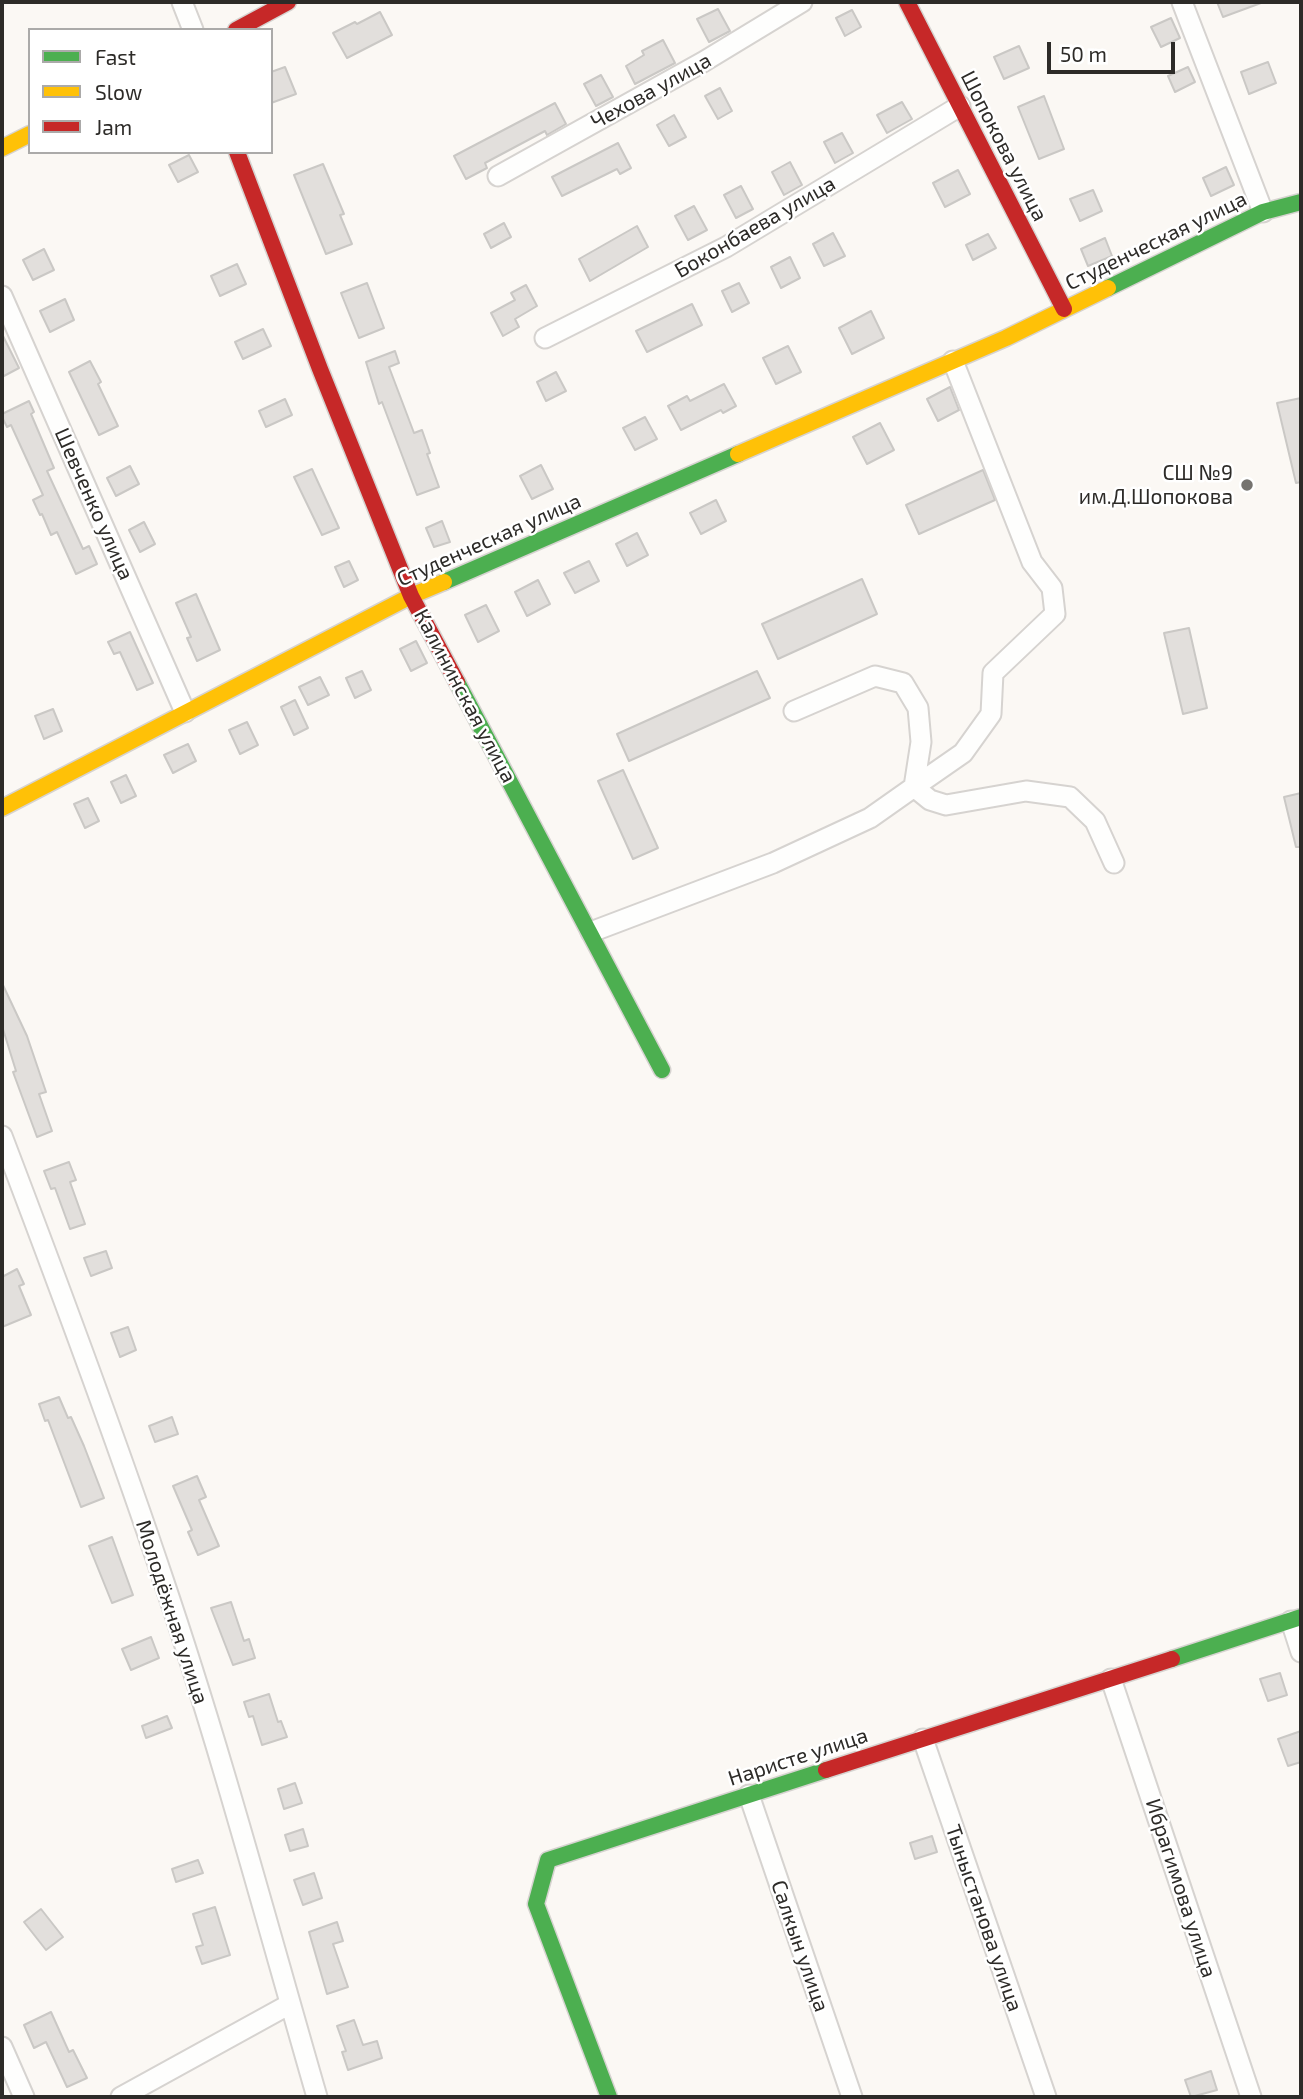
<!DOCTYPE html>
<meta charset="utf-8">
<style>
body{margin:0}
#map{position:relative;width:1303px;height:2099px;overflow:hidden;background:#fbf8f4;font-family:"Exo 2",sans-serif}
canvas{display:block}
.frame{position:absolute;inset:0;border:4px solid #2d2b28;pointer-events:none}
.legend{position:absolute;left:28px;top:28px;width:245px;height:126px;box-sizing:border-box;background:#fff;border:2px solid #abaaa9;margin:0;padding:9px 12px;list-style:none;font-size:21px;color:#2d2b28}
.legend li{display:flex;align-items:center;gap:14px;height:35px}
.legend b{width:35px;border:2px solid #abaaa9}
.scale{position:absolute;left:1047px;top:42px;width:128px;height:32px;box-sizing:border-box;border:4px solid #2d2b28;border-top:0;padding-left:9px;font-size:21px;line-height:24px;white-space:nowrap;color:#2d2b28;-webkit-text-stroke:5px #fff;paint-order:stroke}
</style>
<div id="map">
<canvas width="1303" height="2099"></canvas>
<div class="frame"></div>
<ul class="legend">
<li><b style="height:9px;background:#4caf50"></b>Fast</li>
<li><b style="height:9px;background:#ffc107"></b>Slow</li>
<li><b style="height:9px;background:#c62828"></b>Jam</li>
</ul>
<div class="scale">50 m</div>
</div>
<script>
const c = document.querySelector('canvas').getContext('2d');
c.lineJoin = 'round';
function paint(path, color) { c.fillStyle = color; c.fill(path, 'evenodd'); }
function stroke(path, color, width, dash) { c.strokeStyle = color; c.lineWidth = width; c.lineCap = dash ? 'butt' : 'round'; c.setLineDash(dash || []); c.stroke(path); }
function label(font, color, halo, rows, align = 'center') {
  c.font = font + ' "Exo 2",sans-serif'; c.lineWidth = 5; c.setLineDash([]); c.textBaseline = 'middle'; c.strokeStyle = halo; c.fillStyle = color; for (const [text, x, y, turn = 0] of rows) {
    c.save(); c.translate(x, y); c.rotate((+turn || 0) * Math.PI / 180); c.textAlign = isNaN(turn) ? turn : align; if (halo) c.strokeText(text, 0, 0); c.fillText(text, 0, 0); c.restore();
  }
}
const building = new Path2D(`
 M1217,2H1260L1261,3L1223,17Z
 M718,9L730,31L709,42L697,19Z
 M852,10L861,27L845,36L836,18Z
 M380,12L392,35L347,58L333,33L355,22L357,24Z
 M1171,18L1180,38L1161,47L1151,27Z
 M663,40L675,63L635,84L626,66L644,55L642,51Z
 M1019,46L1029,68L1004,79L994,57Z
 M1268,62L1276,83L1249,94L1241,72Z
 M285,67L296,94L271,103V72Z
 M1188,67L1195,82L1175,92L1168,76Z
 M601,75L613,97L596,106L584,84Z
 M720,88L732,111L718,119L705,96Z
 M1044,96L1064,149L1039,159L1018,107Z
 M902,102L912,119L887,133L877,115Z
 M555,103L566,124L547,135L545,131L485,163L487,168L466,179L454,156Z
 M674,115L686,137L669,146L657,125Z
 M842,133L853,153L835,163L824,142Z
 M618,143L631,168L620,174L617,169L562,196L552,177Z
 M189,155L198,172L178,182L169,165Z
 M790,162L802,185L784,195L772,172Z
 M323,164L344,214L340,215L352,244L326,254L294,175Z
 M1226,167L1234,185L1211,196L1203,178Z
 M958,170L970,194L945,207L933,183Z
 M741,186L753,209L736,218L724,195Z
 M1093,190L1102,211L1080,221L1070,199Z
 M694,206L707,230L688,240L675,216Z
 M504,223L511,237L491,248L484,234Z
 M637,226L648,247L590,281L579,259Z
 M833,233L845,256L824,266L813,244Z
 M988,234L996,248L973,260L966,245Z
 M1105,238L1112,256L1088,266L1081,249Z
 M44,249L54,270L33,280L23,260Z
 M790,257L800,278L781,288L771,267Z
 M237,264L246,284L220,296L211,276Z
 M367,283L384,328L359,338L341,293Z
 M739,283L749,303L732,312L722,291Z
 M526,285L537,306L515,319L519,327L503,336L491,313L515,300L511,293Z
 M65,299L74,320L50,332L40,311Z
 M692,304L702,325L647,352L636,331Z
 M871,311L884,338L852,354L839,328Z
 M263,329L271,346L243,359L235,342Z
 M2,334L19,368L2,377Z
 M788,346L801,372L776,384L763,358Z
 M395,351L399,363L389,367L414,433L422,430L430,453L427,454L439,487L417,495L382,402L379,404L366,362Z
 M90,361L101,382L98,384L118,426L99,435L69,372Z
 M556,372L566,391L546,401L537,382Z
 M724,384L736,406L723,413L721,410L681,430L668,406L687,396L690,401Z
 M950,387L959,410L938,421L927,399Z
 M1301,398V482L1296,483L1277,403Z
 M285,399L292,415L266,427L259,411Z
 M29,401L34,412L31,414L54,468L47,471L83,549L89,546L97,564L76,574L57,532L51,535L42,514L40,515L33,500L43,495L11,425L7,427L2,417V414Z
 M645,417L657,439L635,450L623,428Z
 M880,423L894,450L867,464L853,437Z
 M541,465L553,489L532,499L520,476Z
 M130,466L139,484L116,496L107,478Z
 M312,469L339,528L322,535L294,477Z
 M983,470L995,500L919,534L906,505Z
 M716,500L726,521L701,534L690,513Z
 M442,521L450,542L434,547L426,528Z
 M144,522L155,544L140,552L129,530Z
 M637,533L648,555L627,566L616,544Z
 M349,561L358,580L344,587L335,567Z
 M589,561L599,581L575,593L564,573Z
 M862,579L877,614L778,659L762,624Z
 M538,580L550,604L527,616L515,592Z
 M196,594L220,650L197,661L187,638L191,637L176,603Z
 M486,605L499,631L478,642L465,615Z
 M1189,628L1207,708L1183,714L1164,633Z
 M130,632L153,683L137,690L120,652L114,654L108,642Z
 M416,641L427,663L411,671L400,649Z
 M362,671L371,690L355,698L346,678Z
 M757,671L770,698L629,761L617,734Z
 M320,677L329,695L308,705L299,687Z
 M295,700L308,728L294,735L281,707Z
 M53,709L62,731L44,739L35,716Z
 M247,722L258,745L240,754L229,730Z
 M188,744L196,761L173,773L164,755Z
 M623,770L658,848L633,859L598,781Z
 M126,775L136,796L121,803L111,782Z
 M1301,793V847H1296L1284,797Z
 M88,798L99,821L85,828L74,804Z
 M2,983L27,1036L46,1092L39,1094L52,1131L37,1137L13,1072L16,1071L2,1026Z
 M69,1162L76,1180L70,1182L85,1224L70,1229L55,1188L51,1189L44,1171Z
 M106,1251L112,1268L91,1276L84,1258Z
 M17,1269L24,1284L19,1286L31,1315L2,1327V1277Z
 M128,1327L136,1350L120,1357L111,1333Z
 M59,1397L68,1418L71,1417L84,1446L104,1498L81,1507L48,1420L45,1421L39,1404Z
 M172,1417L178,1434L155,1442L149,1426Z
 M197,1476L206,1497L199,1500L219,1546L198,1555L188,1532L192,1530L173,1486Z
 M112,1537L133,1595L112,1603L89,1546Z
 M231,1602L244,1641L249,1639L255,1658L233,1665L211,1608Z
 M151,1637L159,1658L131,1670L122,1649Z
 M1280,1673L1287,1695L1268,1701L1260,1679Z
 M269,1694L278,1722L281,1721L287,1737L262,1745L253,1716L249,1717L244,1702Z
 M167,1716L172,1728L146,1738L142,1726Z
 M1301,1731V1762L1288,1766L1278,1739Z
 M295,1783L302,1803L284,1809L278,1789Z
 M303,1829L308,1846L290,1851L285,1835Z
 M932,1836L937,1852L915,1859L910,1843Z
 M198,1860L203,1873L176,1882L172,1869Z
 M314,1873L322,1898L303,1905L294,1880Z
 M215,1907L230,1955L202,1964L196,1947L203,1945L193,1914Z
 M41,1909L63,1937L46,1950L24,1922Z
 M337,1922L343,1941L333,1944L348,1987L327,1994L309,1932Z
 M51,2012L69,2052L73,2050L87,2078L67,2087L46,2042L34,2048L24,2025Z
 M354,2020L363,2045L377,2041L382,2058L348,2070L342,2052L346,2051L337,2026Z
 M1211,2071L1217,2090L1191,2097L1185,2080Z`);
const street = new Path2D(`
 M182,2L193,30
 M1182,2L1263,212
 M498,176L703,62L802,2
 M2,296L185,712
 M545,338L726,247L960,106
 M953,361L1032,562L1052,588L1055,614L993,673L991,714L963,753L914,787L930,800L946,805L1026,791L1070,797L1095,821L1114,863
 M591,932L773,863L870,818L914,787L921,742L918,708L903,683L875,676L794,711
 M2,1136C58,1283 113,1430 163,1579C221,1750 267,1924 317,2097
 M1291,1621L1301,1652
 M1111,1679L1251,2097
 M923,1739L1046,2097
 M749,1795L852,2097
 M2,2047L24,2097
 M121,2097L290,2004`);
const fast = new Path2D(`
 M1108,288L1263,212L1301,202
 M444,582L738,454
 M457,682L662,1070
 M1172,1659L1301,1617
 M609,2097L536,1904L548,1860L826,1770`);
const slow = new Path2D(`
 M2,148L30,134
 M738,454L1006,338L1108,288
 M2,808L411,596L444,582`);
const jam = new Path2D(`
 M907,2L1064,309
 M236,30L288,2
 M237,152L320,369L411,596L457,682
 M826,1770L1172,1659`);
const markers = [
 [1247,485,7,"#75736f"]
];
const streetNames = [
 ["Чехова улица",651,91,-29],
 ["Шопокова улица",1004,146,63],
 ["Боконбаева улица",755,227,-30],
 ["Студенческая улица",1156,241,-26],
 ["Шевченко улица",94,504,66],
 ["Студенческая улица",489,540,-24],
 ["Калининская улица",465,696,62],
 ["Молодёжная улица",172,1612,72],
 ["Наристе улица",798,1757,-18],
 ["Ибрагимова улица",1181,1888,72],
 ["Тыныстанова улица",984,1918,71],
 ["Салкын улица",800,1946,71]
];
const poiNames = [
 ["СШ №9",1233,473],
 ["им.Д.Шопокова",1233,497]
];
paint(building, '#e2dfdc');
stroke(building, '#cac8c5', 2);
stroke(street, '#d6d3d0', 23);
stroke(fast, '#d6d3d0', 19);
stroke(slow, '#d6d3d0', 19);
stroke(jam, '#d6d3d0', 19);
stroke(street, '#fefefd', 19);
stroke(fast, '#4caf50', 16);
stroke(slow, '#ffc107', 16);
stroke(jam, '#c62828', 16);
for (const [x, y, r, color] of markers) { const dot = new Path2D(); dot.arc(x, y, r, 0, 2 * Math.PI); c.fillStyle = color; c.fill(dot); stroke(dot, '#fff', 2.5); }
label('21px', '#2d2b28', '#fff', streetNames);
label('21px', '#2d2b28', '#fff', poiNames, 'right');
</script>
